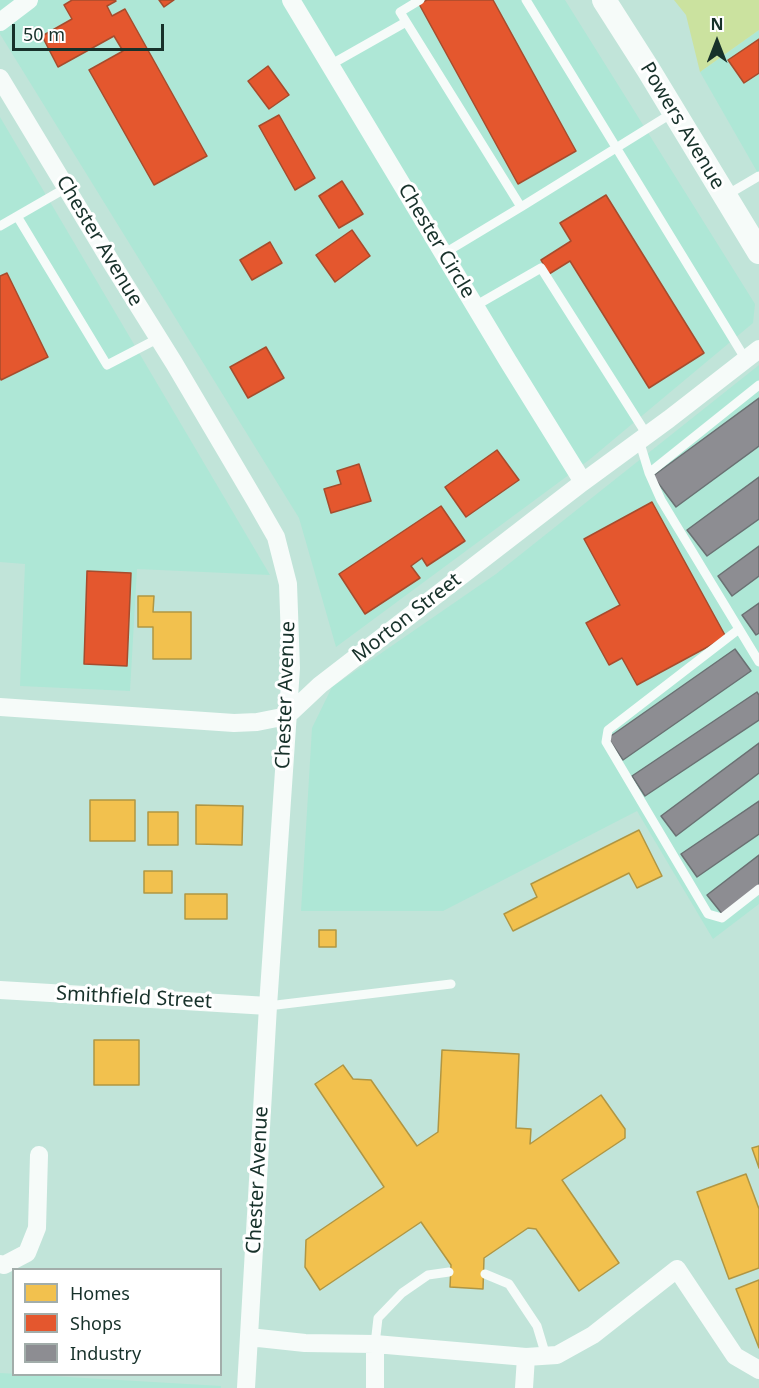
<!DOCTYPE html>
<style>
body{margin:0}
#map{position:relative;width:759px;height:1388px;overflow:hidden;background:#c1e4d9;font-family:"Noto Sans",sans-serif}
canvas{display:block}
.legend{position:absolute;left:12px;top:1268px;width:210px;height:108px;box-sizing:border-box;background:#fff;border:2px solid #a2adaa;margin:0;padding:8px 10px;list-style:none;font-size:18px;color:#17312a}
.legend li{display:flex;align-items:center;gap:12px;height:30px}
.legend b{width:30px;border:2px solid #a2adaa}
.north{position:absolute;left:687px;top:12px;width:60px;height:60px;-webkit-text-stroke:4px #fff;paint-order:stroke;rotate:0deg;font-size:16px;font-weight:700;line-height:24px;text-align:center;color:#17312a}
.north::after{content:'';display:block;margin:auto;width:21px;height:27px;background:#17312a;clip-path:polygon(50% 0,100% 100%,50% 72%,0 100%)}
.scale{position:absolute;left:12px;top:24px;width:152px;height:27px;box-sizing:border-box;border:3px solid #17312a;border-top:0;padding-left:8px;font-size:18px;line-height:21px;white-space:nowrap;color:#17312a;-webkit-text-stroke:4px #fff;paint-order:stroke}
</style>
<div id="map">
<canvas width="759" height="1388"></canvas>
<ul class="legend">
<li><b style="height:16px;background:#f2c14e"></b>Homes</li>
<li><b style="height:16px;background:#e4572e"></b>Shops</li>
<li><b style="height:16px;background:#8d8d92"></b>Industry</li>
</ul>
<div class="north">N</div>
<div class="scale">50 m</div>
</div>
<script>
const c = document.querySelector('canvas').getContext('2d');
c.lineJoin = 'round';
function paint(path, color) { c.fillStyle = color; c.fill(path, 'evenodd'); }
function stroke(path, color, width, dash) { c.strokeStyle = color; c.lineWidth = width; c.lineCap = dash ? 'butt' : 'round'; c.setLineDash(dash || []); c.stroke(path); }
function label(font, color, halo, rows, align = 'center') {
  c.font = font + ' "Noto Sans",sans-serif'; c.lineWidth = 6; c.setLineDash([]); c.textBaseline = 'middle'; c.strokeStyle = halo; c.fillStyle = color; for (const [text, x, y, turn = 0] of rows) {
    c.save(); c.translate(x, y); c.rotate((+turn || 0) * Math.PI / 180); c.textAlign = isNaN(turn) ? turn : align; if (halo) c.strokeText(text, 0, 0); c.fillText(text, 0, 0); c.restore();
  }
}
const built = new Path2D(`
 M0,0H565L755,304L753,323L589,460L336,647L299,518L0,34Z
 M759,30V175L700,72Z
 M0,117L270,575L137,569L130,691L20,686L25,564L0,562Z
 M759,365V904L713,939L637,811L443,911H301L312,728L332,687L496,574Z
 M0,1373L221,1386V1388H0Z`);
const green = new Path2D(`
 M674,0H759V30L700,72L686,15Z`);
const homes = new Path2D(`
 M138,596H154L153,612H191V659H153V627H138Z
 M90,800H135V841H90Z
 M196,805L243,806L242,845L196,844Z
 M148,812H178V845H148Z
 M639,830L662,876L637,888L629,873L513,931L504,914L537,897L531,884Z
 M144,871H172V893H144Z
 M185,894H227V919H185Z
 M319,930H336V947H319Z
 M94,1040H139V1085H94Z
 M442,1050L519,1054L516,1128L531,1129L530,1144L601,1095L625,1129V1138L562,1180L619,1263L579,1291L536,1229L528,1228L484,1258L483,1289L450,1287L451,1265L421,1222L320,1290L305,1267L306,1240L384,1187L315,1084L343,1065L353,1079L371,1080L417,1146L438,1132Z
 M759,1146V1168L752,1148Z
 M746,1174L759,1209V1268L729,1279L697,1192Z
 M759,1280V1348L736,1289Z`);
const shops = new Path2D(`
 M72,0H115L116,1L107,6L112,16L125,9L207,156L154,185L89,70L123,51L114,36L58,67L42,36L72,19L64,5Z
 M159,0H174L164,7Z
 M427,0H493L576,151L518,184L419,4Z
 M759,39V73L744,83L728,60Z
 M268,66L289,95L269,109L248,81Z
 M279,115L315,178L295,190L259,126Z
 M342,181L363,214L339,228L319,196Z
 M606,195L704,353L649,388L570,261L549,274L541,260L571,241L560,223Z
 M352,230L370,256L335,282L316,255Z
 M270,242L282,263L252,280L240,260Z
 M7,273L48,357L1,380L0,377V276Z
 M266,347L284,378L248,398L230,367Z
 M497,450L519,480L466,517L445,487Z
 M359,464L371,501L331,513L324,489L341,484L337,471Z
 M652,502L726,637L637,685L622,658L609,665L586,623L620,605L584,539Z
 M441,506L465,541L427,566L422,558L411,566L420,578L365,614L339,574Z
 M87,571L131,573L127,666L84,664Z`);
const industry = new Path2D(`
 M759,398V446L676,507L653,476Z
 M759,477V519L707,556L687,530Z
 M759,546V576L732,596L718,576Z
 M759,603V633L756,635L742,615Z
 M735,649L751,671L623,760L608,738Z
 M757,692L759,695V720L645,796L632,776Z
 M759,743V773L676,836L661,816Z
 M759,801V834L697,877L681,854Z
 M759,855V887L723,915L707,895Z`);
const lane = new Path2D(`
 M420,0L400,12L521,207L674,112
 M526,0L746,360
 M330,65L406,22
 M725,196L759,176
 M17,216L107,365L159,338
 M0,226L66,188
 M443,254L521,207
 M475,306L541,268L647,435
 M639,440L649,473L661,500L759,662
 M649,473L759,385
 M739,629L608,730L606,742L708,914L722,918L759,889
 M268,1006L451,984
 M485,1274L509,1284L537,1326L546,1356
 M375,1344L378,1318L402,1293L428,1275L449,1272`);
const street = new Path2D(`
 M291,0L508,361L583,482
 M0,22L29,0
 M0,78L111,262L174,363L256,502L276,537L288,584L291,668L268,1006L246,1388
 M0,707L234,723L257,722L287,716L320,685L583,482L669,419L759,349
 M0,990L268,1006
 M0,1264L4,1265L27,1253L37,1228L39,1155
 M249,1337L305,1343L375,1344
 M375,1388V1344L526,1357
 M524,1388L526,1357L557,1355L593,1335L677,1269L735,1356L759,1370`);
const secondary = new Path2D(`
 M604,0L648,69L759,252`);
const streetNames = [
 ["Powers Avenue",682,126,59],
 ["Chester Avenue",99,241,59],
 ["Chester Circle",436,241,59],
 ["Morton Street",407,618,-38],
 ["Chester Avenue",286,695,-88],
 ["Smithfield Street",134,998,3],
 ["Chester Avenue",258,1180,-87]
];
paint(built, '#aee7d6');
paint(green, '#cbe29f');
paint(homes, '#f2c14e');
stroke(homes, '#b09643', 1.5);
paint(shops, '#e4572e');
stroke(shops, '#a64c2d', 1.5);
paint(industry, '#8d8d92');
stroke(industry, '#6a7173', 1.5);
stroke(lane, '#f6fbf9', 9);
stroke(street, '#f6fbf9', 18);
stroke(secondary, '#f6fbf9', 24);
label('20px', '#17312a', '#fff', streetNames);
</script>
